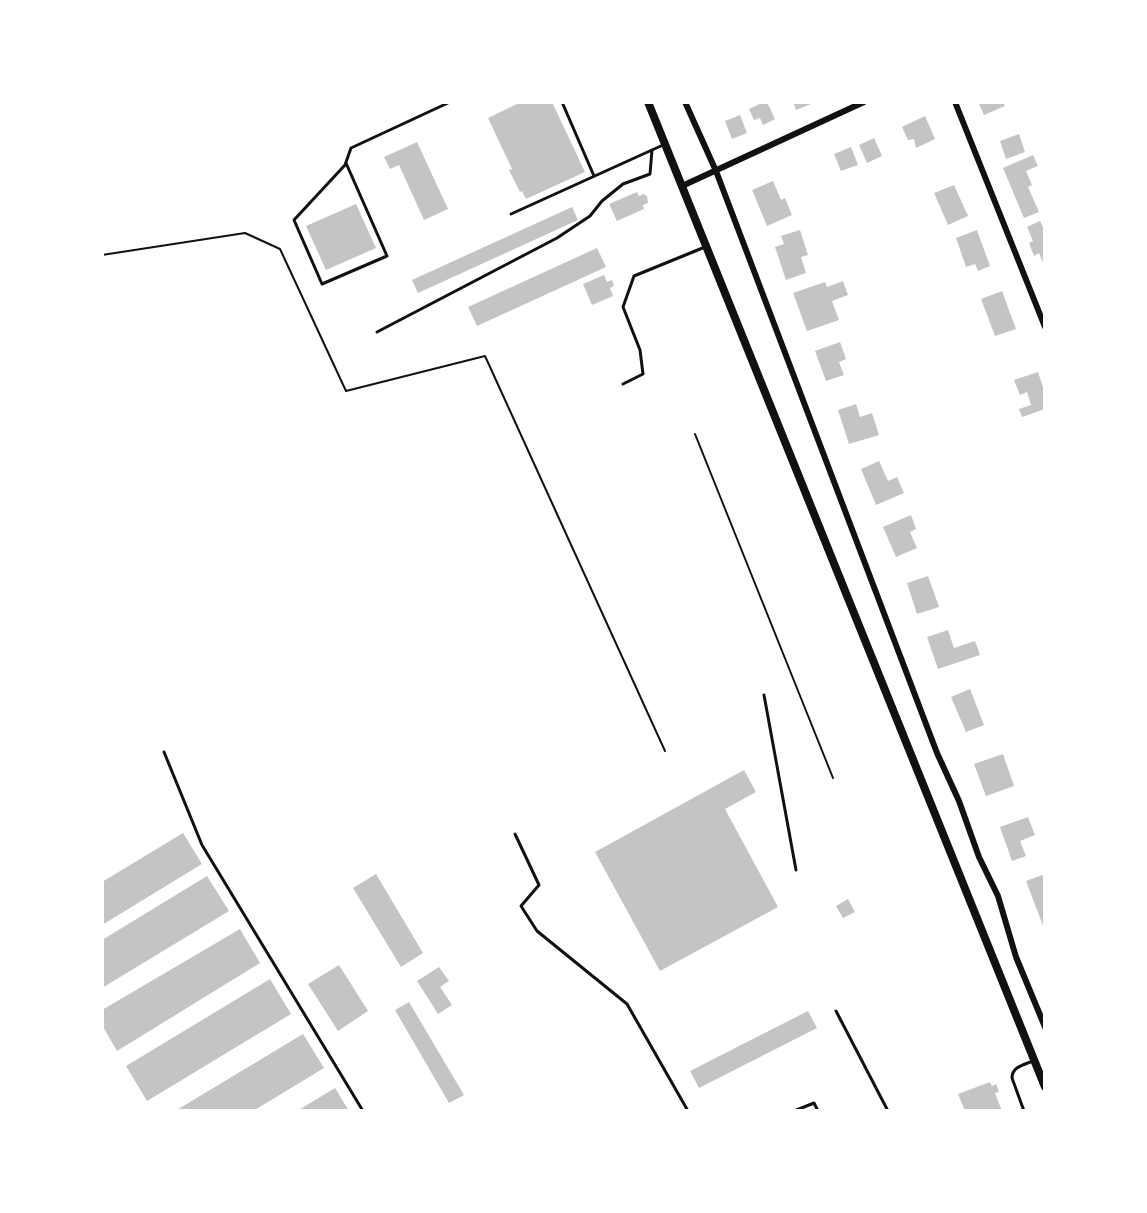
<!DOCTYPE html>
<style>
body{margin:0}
#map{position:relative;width:1147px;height:1213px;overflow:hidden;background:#fff;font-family:"Nunito Sans",sans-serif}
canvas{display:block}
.frame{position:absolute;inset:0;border:104px solid #fff;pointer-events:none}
</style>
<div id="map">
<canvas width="1147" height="1213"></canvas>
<div class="frame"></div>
</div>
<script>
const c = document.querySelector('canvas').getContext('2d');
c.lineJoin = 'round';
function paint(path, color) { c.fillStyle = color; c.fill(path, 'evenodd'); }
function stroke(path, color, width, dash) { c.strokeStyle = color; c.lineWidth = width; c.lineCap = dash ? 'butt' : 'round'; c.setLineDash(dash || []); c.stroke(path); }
const building = new Path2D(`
 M521,102H552L585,172L526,199L522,191L520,192L509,170L512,169L488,118Z
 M764,102H767L775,119L763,125L760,118L754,120L749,109Z
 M793,102H816L796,110Z
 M978,102H1003L1005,106L984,115Z
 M740,115L747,133L732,139L725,121Z
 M925,116L935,139L916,148L914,139L908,140L902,127Z
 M1019,134L1025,152L1006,159L1000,141Z
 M874,138L882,156L867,163L859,145Z
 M417,142L448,209L424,220L399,165L390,169L384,157Z
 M851,147L858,165L841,171L834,154Z
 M1033,155L1038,166L1026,171L1032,185L1028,187L1039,212L1024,218L1003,168Z
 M773,181L781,200L785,198L792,215L767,226L752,190Z
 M954,185L968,216L948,225L934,193Z
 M637,192L639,196L644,194L647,196L648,203L643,205L644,209L617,221L609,204Z
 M356,204L376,248L326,270L306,226Z
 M572,207L578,220L418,293L412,280Z
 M1040,221L1045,231V267L1039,253L1034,256L1029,243L1033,241L1027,227Z
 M800,230L808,255L801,257L806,273L786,280L775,247L784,244L781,236Z
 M977,230L990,266L978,271L975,264L966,267L956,238Z
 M597,248L606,267L477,326L468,307Z
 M604,275L607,282L612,280L614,286L610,288L613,296L592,305L583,284Z
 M843,281L848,295L832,301L839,320L807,331L793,293L825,282L827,287Z
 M1002,291L1016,329L995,336L981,299Z
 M840,342L846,359L839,362L844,375L826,381L815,351Z
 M1038,372L1045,393V409L1022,417L1019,409L1031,405L1027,392L1020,395L1014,380Z
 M856,404L860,417L872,413L879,435L849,444L838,410Z
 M879,461L888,481L897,477L904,493L876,505L861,469Z
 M911,515L916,529L910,532L917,548L896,557L883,527Z
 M928,576L939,607L917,614L907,583Z
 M948,630L954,648L975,641L980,655L938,669L927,637Z
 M970,689L984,725L966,732L951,697Z
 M1003,754L1014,786L986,796L974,764Z
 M744,770L756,792L725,809L778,907L660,971L595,852Z
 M1028,817L1035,835L1020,841L1026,856L1012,861L1000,827Z
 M183,833L202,864L102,925V882Z
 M376,874L423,953L401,967L353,888Z
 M1045,874V931L1026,881Z
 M207,876L229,911L102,988V940Z
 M848,899L855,912L843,918L836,906Z
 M240,929L260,963L117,1051L102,1025V1010Z
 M339,965L368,1011L338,1031L308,984Z
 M439,967L449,981L440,987L452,1005L438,1014L417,981Z
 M270,979L291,1014L147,1101L126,1066Z
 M409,1002L464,1095L449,1103L395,1010Z
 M808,1011L817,1028L699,1088L690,1071Z
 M303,1034L324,1068L253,1111H175Z
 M990,1082L992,1086L996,1084L999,1092L995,1093L1002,1111H965L958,1094Z
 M335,1088L349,1111H297Z`);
const path = new Path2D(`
 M102,255L245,233L280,249L346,391L485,356L665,751
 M695,434L833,778`);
const service = new Path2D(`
 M562,102L594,176
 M346,163L387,256L322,284L294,220L345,165L351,148L450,102
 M511,214L663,145
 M377,332L557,238L590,216L602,201L623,184L650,174L652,150
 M623,384L643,374L640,350L623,307L634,276L705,247
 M764,695L796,870
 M164,752L202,845L363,1111
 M515,834L539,885L521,906L537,931L627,1004L688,1111
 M836,1011L888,1111
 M794,1111L814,1103L818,1111
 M1024,1111L1012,1078C1012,1067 1023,1065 1033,1061`);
const minor = new Path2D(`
 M685,102L716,171L937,753L959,801L979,857L998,896L1016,957L1045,1027
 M955,102L1045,327
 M682,186L864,102`);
const secondary = new Path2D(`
 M648,102L1045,1087`);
paint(building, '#c4c4c4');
stroke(path, '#111', 2);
stroke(service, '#111', 3);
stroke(minor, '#111', 6);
stroke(secondary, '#111', 8);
</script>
